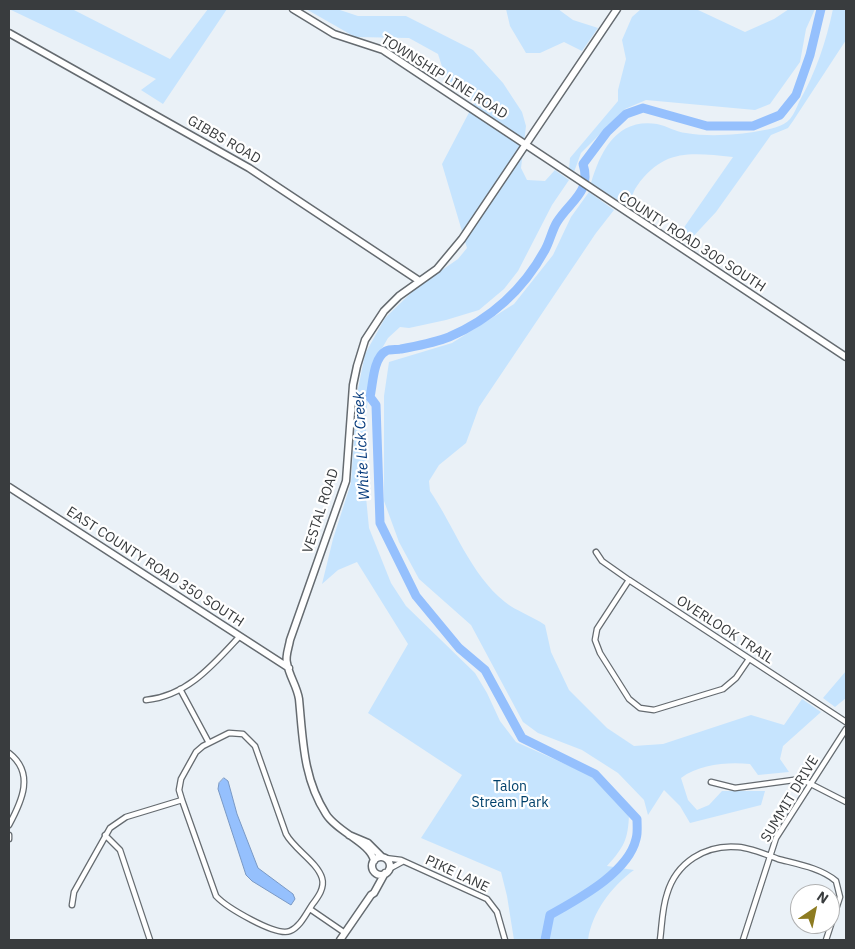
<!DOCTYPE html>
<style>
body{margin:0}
#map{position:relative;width:855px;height:949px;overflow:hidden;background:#eaf1f7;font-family:"IBM Plex Sans",sans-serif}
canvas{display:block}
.frame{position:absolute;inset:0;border:10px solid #393c3e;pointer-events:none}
.north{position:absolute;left:790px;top:884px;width:50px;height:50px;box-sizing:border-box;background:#fff;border:1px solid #b0b1b2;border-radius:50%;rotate:34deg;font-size:14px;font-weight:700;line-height:20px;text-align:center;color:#393c3e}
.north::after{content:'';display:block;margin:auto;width:18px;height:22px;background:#8d7b21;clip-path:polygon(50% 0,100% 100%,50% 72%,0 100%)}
</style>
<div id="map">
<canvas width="855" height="949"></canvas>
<div class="frame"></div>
<div class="north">N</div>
</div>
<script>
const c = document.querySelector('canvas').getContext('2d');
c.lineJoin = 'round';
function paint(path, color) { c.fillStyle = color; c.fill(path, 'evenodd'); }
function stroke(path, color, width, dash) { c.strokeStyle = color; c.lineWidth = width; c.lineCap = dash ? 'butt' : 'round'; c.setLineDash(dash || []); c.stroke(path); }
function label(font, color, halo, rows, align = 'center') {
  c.font = font + ' "IBM Plex Sans",sans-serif'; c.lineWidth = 4.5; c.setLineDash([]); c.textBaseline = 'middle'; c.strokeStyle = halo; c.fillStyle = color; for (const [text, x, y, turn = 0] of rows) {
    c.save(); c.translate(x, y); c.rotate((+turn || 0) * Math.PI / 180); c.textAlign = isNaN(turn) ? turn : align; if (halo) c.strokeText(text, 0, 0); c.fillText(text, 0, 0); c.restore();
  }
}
const green = new Path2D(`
 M9,9H72L170,59L208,9H227L163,104L141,90L156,79Z
 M306,9H337L358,16H406L473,50L503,83L522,112L526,126L521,168L527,180L545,181L555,170L569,180L552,205L518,271L504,289L479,310L446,320L409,328L400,327L388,338L373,364L366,414V497L369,528L391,583L406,606L475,673L487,693L500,721L516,742L592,776L629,815C628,840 624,847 607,866L634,870C612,886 592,912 588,940H514L507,896L501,872L421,838L462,775L368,713L408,644L357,562L338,570L322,584L333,539L351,483L357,394L365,354L385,318L416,288L458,259L467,248L442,164L474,103L447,82L438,54L409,38L355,37Z
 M506,9H558L573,20L598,28L582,51L564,42L540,53H526L510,26Z
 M641,9H696L745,32L774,19L789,9H815L806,29L800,62L770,104L755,110L646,100L625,109L581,153L574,172L569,169L570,158L618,101V90L626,59L622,40L632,17Z
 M833,9H846V40L793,121L788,128L771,135L716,212L688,242L681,237L685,226L733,157C691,153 664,148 637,186C632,192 632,201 628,207L591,183C601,150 617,118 657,124C667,126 676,132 686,133C709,137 737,135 759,131C770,129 783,127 790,119C794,114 797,107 799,102C816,72 826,42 833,9Z
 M589,192L614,210L596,233L479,407L466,443L439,465L429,481L430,491C454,526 470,574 505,602C516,611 532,616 545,625L551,652L569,690L607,728L634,746L663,744L751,715L784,725L802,699L821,712L783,746L780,759L789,772L758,775L750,764C727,762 700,764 681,778L688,800L697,810L709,805L722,791H765L761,805L690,823L680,806L664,790L648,815L644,800L618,773L582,750L538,733L523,722L471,625L419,579L399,542L384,501V396L389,362L452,343L514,304L553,255L571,217Z
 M846,671V698L835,707L823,698Z`);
const water = new Path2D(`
 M224,778L228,781L237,814L258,868L293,894L295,899L291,905L252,881L246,875L218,789L219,783Z`);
const river = new Path2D(`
 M545,940L550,915C578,899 628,873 636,839C638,833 637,825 637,819L595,774L522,738L485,670L459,648L416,596L380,523L376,405L370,397C373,384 373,358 386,351C390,349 397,350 401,349C416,346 434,343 449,337C491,319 523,290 545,250C550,241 552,230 557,222C570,201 592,192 583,164L607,132L626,114L643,108L707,126H753L780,115L796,95L810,55L821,9`);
const street = new Path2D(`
 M596,552L602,561L629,580L846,722
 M629,580L597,629L595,640L600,653L629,699L640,708L654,710L723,689L736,678L749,659
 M180,689L209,743
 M146,700C187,696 213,665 239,637
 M229,733L243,734L255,746L286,834C294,849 317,862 322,878C325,888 318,897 312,905C306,914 300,927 290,931C276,937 226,907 216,896L182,800L179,790L181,779L196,752L203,746Z
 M9,753C35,773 22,801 9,825
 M711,782L735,788L801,779L846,802
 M9,835V839
 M105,835L120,850L150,940
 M385,858L401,860L487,899L497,912L505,940
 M389,869L402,862
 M72,905L74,892L110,828L126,817L182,800
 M310,909L345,933
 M660,940C662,925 662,909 667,894C676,863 705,844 738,847C751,848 765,854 778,859C797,864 821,868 836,881L840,897L826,940
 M743,940L776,838L846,729`);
const secondary = new Path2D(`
 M293,9L334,34L383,50L846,357
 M9,33L249,168L418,280
 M9,487L289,668
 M349,835L368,843L382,857
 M372 866a9 9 0 1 1 18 0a9 9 0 1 1-18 0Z
 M374,861C371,843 337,832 326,814C303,778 303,740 299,699C297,686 289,676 287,663C285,656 289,647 290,640L346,481L353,385L357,366L365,340L384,311L399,296L437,269L462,239L617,9
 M340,940L371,895L374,893L385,873`);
const streetNames = [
 ["TOWNSHIP LINE ROAD",444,77,32],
 ["GIBBS ROAD",224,140,30],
 ["COUNTY ROAD 300 SOUTH",692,242,33],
 ["VESTAL ROAD",321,511,-72],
 ["EAST COUNTY ROAD 350 SOUTH",155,567,33],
 ["OVERLOOK TRAIL",725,630,33],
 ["SUMMIT DRIVE",790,799,-59],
 ["PIKE LANE",457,874,25]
];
const parkNames = [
 ["Talon",510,787],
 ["Stream Park",510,803]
];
const waterNames = [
 ["White Lick Creek",362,446,-93]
];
paint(green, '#c6e4fe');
paint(water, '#95c0fd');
stroke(water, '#7998c4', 1);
stroke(river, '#95c0fd', 9);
stroke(street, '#656b70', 7);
stroke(secondary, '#656b70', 9);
stroke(street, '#fff', 4.5);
stroke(secondary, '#fff', 6);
label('14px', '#393c3e', '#fff', streetNames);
label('14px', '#00406a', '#fff', parkNames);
label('italic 15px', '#04397b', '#fff', waterNames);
</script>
